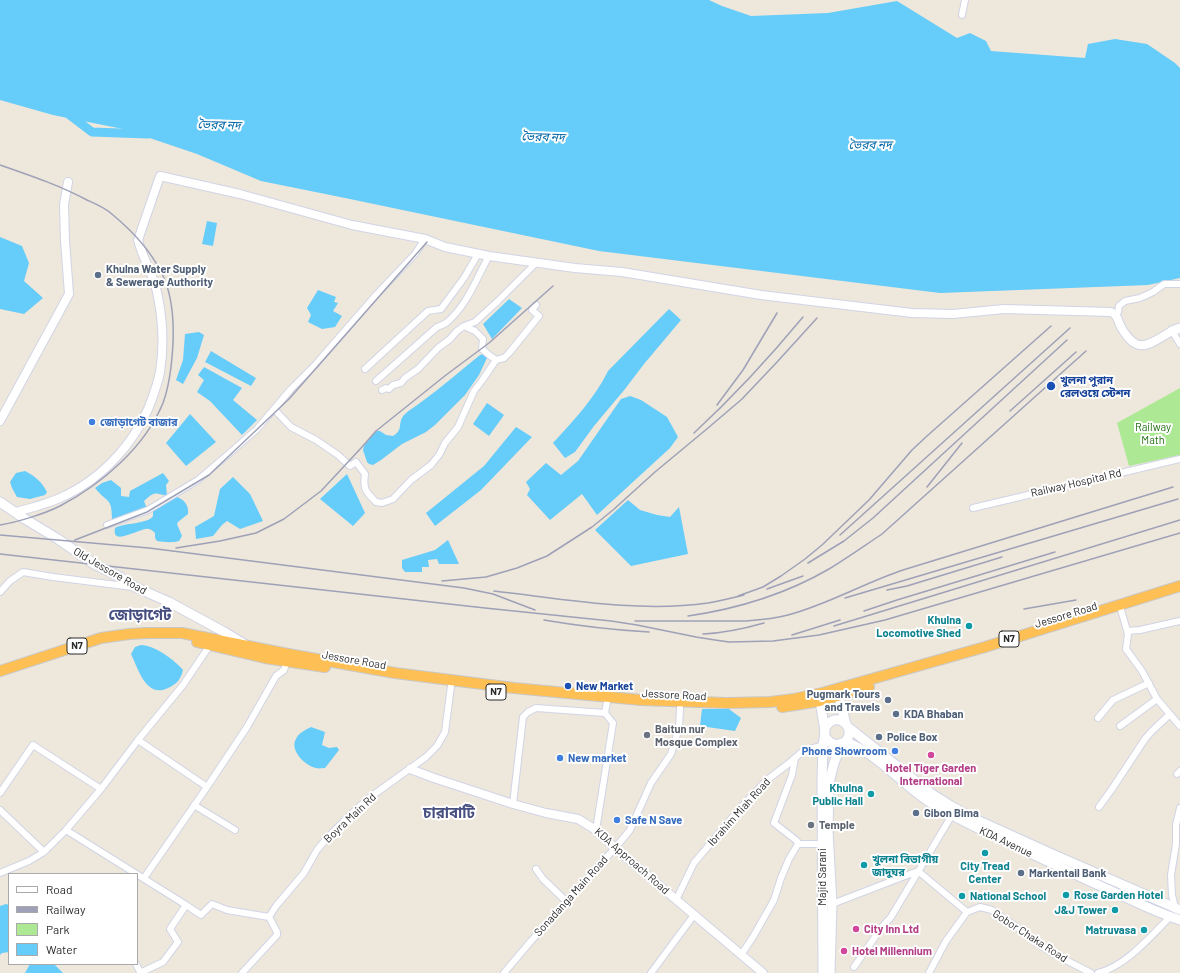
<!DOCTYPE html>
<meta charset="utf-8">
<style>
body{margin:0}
#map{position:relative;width:1180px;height:973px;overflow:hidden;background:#eee7dc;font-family:Barlow,sans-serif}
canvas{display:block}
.legend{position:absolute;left:8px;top:873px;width:130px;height:92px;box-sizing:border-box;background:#fff;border:1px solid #aaa;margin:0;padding:5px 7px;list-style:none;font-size:12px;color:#2b2b2b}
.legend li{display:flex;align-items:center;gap:8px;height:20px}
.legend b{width:20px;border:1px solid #aaa}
</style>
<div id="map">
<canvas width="1180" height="973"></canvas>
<ul class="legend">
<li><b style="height:5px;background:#fff"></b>Road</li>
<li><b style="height:5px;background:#9ea1b7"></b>Railway</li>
<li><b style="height:11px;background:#ade994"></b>Park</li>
<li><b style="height:11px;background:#66ccf9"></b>Water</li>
</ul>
</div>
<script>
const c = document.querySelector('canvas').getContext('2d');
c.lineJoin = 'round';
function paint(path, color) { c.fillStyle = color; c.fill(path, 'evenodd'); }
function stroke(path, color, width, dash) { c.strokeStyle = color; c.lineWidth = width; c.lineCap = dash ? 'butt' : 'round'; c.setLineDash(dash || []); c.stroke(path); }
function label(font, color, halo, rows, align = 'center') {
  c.font = font + ' Barlow,"Noto Sans Bengali",sans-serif'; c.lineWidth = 4; c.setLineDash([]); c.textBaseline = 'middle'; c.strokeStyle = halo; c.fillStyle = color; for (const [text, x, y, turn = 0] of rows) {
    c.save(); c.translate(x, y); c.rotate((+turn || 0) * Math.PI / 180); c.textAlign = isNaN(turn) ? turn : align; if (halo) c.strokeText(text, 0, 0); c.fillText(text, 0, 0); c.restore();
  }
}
const green = new Path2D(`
 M1180,388V455L1129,466L1117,423Z`);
const water = new Path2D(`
 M0,0H709L722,6L751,16L828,13L897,1L957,38L970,33L986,41L991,51L1085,58L1088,44L1115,39L1147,44L1175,63L1180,68V278L1148,285L940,293L599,251L345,198L261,181L197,154L123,129L53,115L0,100Z
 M207,221L217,223L213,246L202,244Z
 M0,237L22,246L29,263L24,281L43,298L24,314L0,309Z
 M318,290L336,297L334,302L338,303L333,311L342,316L335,327L322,329L308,322L311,315L307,308Z
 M509,299L522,308L492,339L483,324Z
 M669,309L681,320L644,364L625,389L594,426L575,452L565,458L553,443C573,421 595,398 608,371Z
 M199,332L204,335L197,358L183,384L176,380L183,360L185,334Z
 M211,351L256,378L251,386L205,362Z
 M483,354L487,358L479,375L465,395L435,425L426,432L402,444L381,460L373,465L369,464L367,462L363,450L364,446L374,433L377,431H380L386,435L393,436C404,429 397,423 404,415C410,409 418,405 424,400C443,386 461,370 480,355Z
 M204,367L242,388L233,400L257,420L242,435L210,401L197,392L204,380L198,375Z
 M630,396L641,400L667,417L678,437L670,448L597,515L582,494L550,520L527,495L530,489L526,482L546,463L561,475L578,461L621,399Z
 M487,403L504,415L489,436L473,424Z
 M190,414L216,442L186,466L166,443Z
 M516,427L532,437L481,490L435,526L426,513L484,466Z
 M25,471C35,476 42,482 47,492L45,495L30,499L17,497L12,488L10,482L16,473Z
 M163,473L169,481L166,485L167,496C154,492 154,492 144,501L147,509L112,520C112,497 108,504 95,488L102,483L111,480L121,488V496L129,497L130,491Z
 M347,474L365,513L353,526L320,499Z
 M233,477L250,494L263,521L240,529L227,521L222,525L213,536L196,539L195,527L214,516L220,489Z
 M177,497C185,500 189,506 188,514L178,522L177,524L182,536L179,541C172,543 164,542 157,541L155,538V533C153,531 152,530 149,529C141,527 111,548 115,528C122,523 149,524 153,516C153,514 153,512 153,509L174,498Z
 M628,500L640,510L657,515L670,517L679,507L688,554L631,566L595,530Z
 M448,540L459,564H439L437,559L428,560L429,567H422V572H405L402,568V560L435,550Z
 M141,645C154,645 175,660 183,670C181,679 177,684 168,688C146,699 138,668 131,654L135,647Z
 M702,709H729L741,718L735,731L700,726Z
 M311,727L325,732L322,745L329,748L337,747L339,750L325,768C323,768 319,769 316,768C306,766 291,752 295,741C298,733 305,730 311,727Z
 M6,904L9,905V952L2,953L0,955V906Z
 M30,964H54L63,973H25Z`);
const river = new Path2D(`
 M67,113L92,132L148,134`);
const minor = new Path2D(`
 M962,15L965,0
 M1116,315L1118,312L1119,306L1125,301L1140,298L1153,292L1164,284H1180
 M464,326L475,331L483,339L482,349L489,355L496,360
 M1172,331L1180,344
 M365,369L428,311L441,309L464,278L478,254
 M376,381L437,327C440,326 443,325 446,323C467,306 476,279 489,256
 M382,390L386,388L389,389L393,385L401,383L405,378L418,369L438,348L450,339L457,331L464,326L475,322L498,301L536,263
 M274,409L291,427L316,440L338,455L350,466L356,462L365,474C363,489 365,491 376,502L382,503L393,499L411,480L431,465L439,455L445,443L458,427L474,391L481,382L496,360L504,358L509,353L539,316L532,310L536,305
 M973,508L1180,459
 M107,525L148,510L198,480L232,451L257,429L291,389L316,364L376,295L415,254L425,239
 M0,592L10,581L23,572L53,577L133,587
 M1121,610L1128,634L1126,649L1142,671L1157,699L1180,726
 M1127,631L1140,630L1180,621
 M605,713L607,702
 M1098,718L1113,700L1149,683
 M1120,726L1157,699
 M138,740L207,787
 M795,758L792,775L774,823L797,841L798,844
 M1177,774L1180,771
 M0,793L33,745L101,789
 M513,804L523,717L528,712L536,708L605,713L613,723L596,830
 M194,805L235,830
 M1099,807L1112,789L1145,739L1152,731L1169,715
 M0,810L44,852
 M66,830L186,905
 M536,869L543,879L567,902
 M0,873L29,861L44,852L66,830L101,789L138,740L183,685L210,645
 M144,878L207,787L247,727L276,676L284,670L287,661
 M676,900L694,863L742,806L767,780L788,764L803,751L823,745
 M832,904L918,871L967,912
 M1175,908L1172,895L1171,875L1176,844V825L1180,808
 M741,955L753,937L774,900L781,878L789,859L798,844H822
 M136,964L140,972
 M854,967L882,927L891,917L952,815
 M140,973L163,962L178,942L170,929L186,905L201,915L212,904L227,910L269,917
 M242,973L277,935V932L269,917L276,906L304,873L317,850L328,837L349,816L369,798L426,757L437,746L445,732L451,686
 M504,973L531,941L615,848L630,830L651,783L671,754L679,728L680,708
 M651,973L694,915
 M929,973L946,941L967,912L980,907L992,910L1021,930L1034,941L1052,953L1091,973
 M1098,973C1126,966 1150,937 1170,917`);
const tertiary = new Path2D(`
 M0,421L69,294L65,241L64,205L68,182
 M16,512C31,508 46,504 60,498C105,478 141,437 155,390C157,384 159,378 160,372C164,347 163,322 158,297C155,277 143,260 138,240L160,176L240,194L352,225L425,239L445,247L489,256L575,268L622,272L761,295L811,301L912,313L953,314L1004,309L1111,312C1119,316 1117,320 1121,327C1138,357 1149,344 1172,331
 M410,769L434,778L513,804L546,813L578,819L596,830L615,848L763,973`);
const secondary = new Path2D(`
 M1172,331L1180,328
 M0,502L25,519L58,539L94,564L120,577L135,587L169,602L226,633L246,645
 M837,690L846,724
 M820,701L825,731
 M848,727C851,734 848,743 839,744C836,745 833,744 830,742C814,731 836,708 848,727L932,794L951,806L975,819L1050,853L1180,910
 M845,742C878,753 899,782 928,801C957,820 989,833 1020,848C1055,865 1091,882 1127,898C1144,906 1162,914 1180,920
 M823,973L822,782L823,745L825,733
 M830,973L832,904L828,831L829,783L834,763L842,743`);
const trunk = new Path2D(`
 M197,642L265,658L325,667
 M0,671L101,638L129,634L147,633H182L288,654L395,673L514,688L641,700L727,703L770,702L794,699L822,693L985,647L1180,586
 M782,707L820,701L869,687`);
const rail = new Path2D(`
 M0,165C29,175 59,185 87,200C96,204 106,208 113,215C131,230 149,249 160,270C172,291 174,319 173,343C172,363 170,384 163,403C145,447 102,484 60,506C44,514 18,522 0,525
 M717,405L743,370L777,313
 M1010,411L1076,352
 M694,433C733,397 769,358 803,317
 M927,487L962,443
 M0,535L149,548L464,588L493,594L535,610
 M840,535L1070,328
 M75,540L147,512L209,475L289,399L427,242
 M176,548L220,541L256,533L284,519L321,491L362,447L376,431L446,375L489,343L553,286
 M0,554L485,608L611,621L637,625L696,637L715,640L729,642L773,641L819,635L885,620L1180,533
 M808,563L844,541L873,518L1067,340
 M442,581L486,577L517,568L547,556L592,527L613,510L655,472L708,428L742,399L778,361L817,318
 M767,589L803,576
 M887,590L907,586L1002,557
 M494,591C564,599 638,613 708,603C720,601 732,598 744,595
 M738,596L763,587L781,576L805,559L822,545L869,500L912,450L927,436L1051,326
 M845,598L1178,499
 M1024,609L1076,600
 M864,611L897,600L1055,552
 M688,616C736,609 786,594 829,569C847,558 864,546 882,534L1086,351
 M544,620C579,626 614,630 649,632
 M635,621H745C759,620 774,619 788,615C827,605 864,583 903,570L1173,487
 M834,626L1180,520
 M703,634C725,633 743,629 764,623
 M792,635L840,620`);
const markers = [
 [98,275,4,"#5c6f8a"],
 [1051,386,5,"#1a4fb4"],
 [92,422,4,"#3f7fe0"],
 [969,626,4,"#0f9aa8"],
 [568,686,4,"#1a4fb4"],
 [888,700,4,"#5c6f8a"],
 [896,714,4,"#5c6f8a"],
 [647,735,4,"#6b7280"],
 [879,737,4,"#5c6f8a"],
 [895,751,4,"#3f7fe0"],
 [931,755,4,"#d1479c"],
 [560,758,4,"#3f7fe0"],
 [871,794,4,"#0f9aa8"],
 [916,813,4,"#5c6f8a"],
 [617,820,4,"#3f7fe0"],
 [811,825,4,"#6b7280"],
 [985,853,4,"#0f9aa8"],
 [864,865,4,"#0f9aa8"],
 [1021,873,4,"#5c6f8a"],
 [1066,895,4,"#0f9aa8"],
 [962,896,4,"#0f9aa8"],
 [1115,910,4,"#0f9aa8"],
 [856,929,4,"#d1479c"],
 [1144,930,4,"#0f9aa8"],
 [844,951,4,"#d1479c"]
];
const shields = [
 [1009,639,20],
 [77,646,20],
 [496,692,20]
];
const shieldNames = [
 ["N7",1009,639],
 ["N7",77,646],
 ["N7",496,692]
];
const serviceNames = [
 ["Khulna Water Supply",106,269],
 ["& Sewerage Authority",106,282],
 ["Pugmark Tours",880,694,"right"],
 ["and Travels",880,707,"right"],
 ["KDA Bhaban",904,714],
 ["Police Box",887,737],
 ["Gibon Bima",924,813],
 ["Markentail Bank",1029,873]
];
const transitNames = [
 ["খুলনা পুরান",1060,380],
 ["রেলওয়ে স্টেশন",1060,393],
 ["New Market",576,686]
];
const shopNames = [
 ["জোড়াগেট বাজার",100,422],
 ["Phone Showroom",887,751,"right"],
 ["New market",568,758],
 ["Safe N Save",625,820]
];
const parkNames = [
 ["Railway",1153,427],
 ["Math",1153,440]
];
const streetNames = [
 ["Railway Hospital Rd",1076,483,-13],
 ["Old Jessore Road",110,571,30],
 ["Jessore Road",1066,615,-17],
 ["Jessore Road",354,660,10],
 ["Jessore Road",674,695,3],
 ["Ibrahim Miah Road",739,812,-48],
 ["Boyra Main Rd",350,818,-43],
 ["KDA Avenue",1006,842,25],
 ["KDA Approach Road",632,861,41],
 ["Majid Sarani",822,877,-90],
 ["Sonadanga Main Road",571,896,-48],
 ["Gobor Chaka Road",1030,936,33]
];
const cultureNames = [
 ["Khulna",961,620],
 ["Locomotive Shed",961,633],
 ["Khulna",863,788],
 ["Public Hall",863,801],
 ["খুলনা বিভাগীয়",872,859,"left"],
 ["জাদুঘর",872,872,"left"],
 ["City Tread",985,866,"center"],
 ["Center",985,879,"center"],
 ["Rose Garden Hotel",1074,895,"left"],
 ["National School",970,896,"left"],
 ["J&J Tower",1107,910],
 ["Matruvasa",1136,930]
];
const worshipNames = [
 ["Baitun nur",655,729],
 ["Mosque Complex",655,742],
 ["Temple",819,825]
];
const hotelNames = [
 ["Hotel Tiger Garden",931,768,"center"],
 ["International",931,781,"center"],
 ["City Inn Ltd",864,929],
 ["Hotel Millennium",852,951]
];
const waterNames = [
 ["ভৈরব নদ",219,125,2],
 ["ভৈরব নদ",543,137,2],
 ["ভৈরব নদ",870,145]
];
const districtNames = [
 ["জোড়াগেট",140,615],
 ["চারাবাটি",449,813]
];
paint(green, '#ade994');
paint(water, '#66ccf9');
stroke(river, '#66ccf9', 9);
stroke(minor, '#d1d4e5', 8);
stroke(tertiary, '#d1d4e5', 10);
stroke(secondary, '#d1d4e5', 11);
stroke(trunk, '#c8c8c8', 12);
stroke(minor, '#fff', 6);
stroke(tertiary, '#fff', 8);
stroke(secondary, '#fff', 9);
stroke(trunk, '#fec054', 10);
stroke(rail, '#9ea1b7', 1.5);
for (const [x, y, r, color] of markers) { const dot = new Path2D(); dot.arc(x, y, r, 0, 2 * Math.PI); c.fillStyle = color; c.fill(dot); stroke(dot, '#fff', 1.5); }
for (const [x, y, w] of shields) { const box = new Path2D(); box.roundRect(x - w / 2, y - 8, w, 16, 3); c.fillStyle = '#fff'; c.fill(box); stroke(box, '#2b2b2b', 1); }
label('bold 10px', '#2b2b2b', null, shieldNames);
label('bold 11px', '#4e5e75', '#fff', serviceNames, 'left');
label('bold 11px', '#164399', '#fff', transitNames, 'left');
label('bold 11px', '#366cbe', '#fff', shopNames, 'left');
label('11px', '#236f14', '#fff', parkNames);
label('11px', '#2b2b2b', '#fff', streetNames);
label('bold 11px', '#0d838f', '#fff', cultureNames, 'right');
label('bold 11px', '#5b616d', '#fff', worshipNames, 'left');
label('bold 11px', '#b23c85', '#fff', hotelNames, 'left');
label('italic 12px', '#0268a8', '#fff', waterNames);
label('bold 15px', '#474f80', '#fff', districtNames);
</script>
